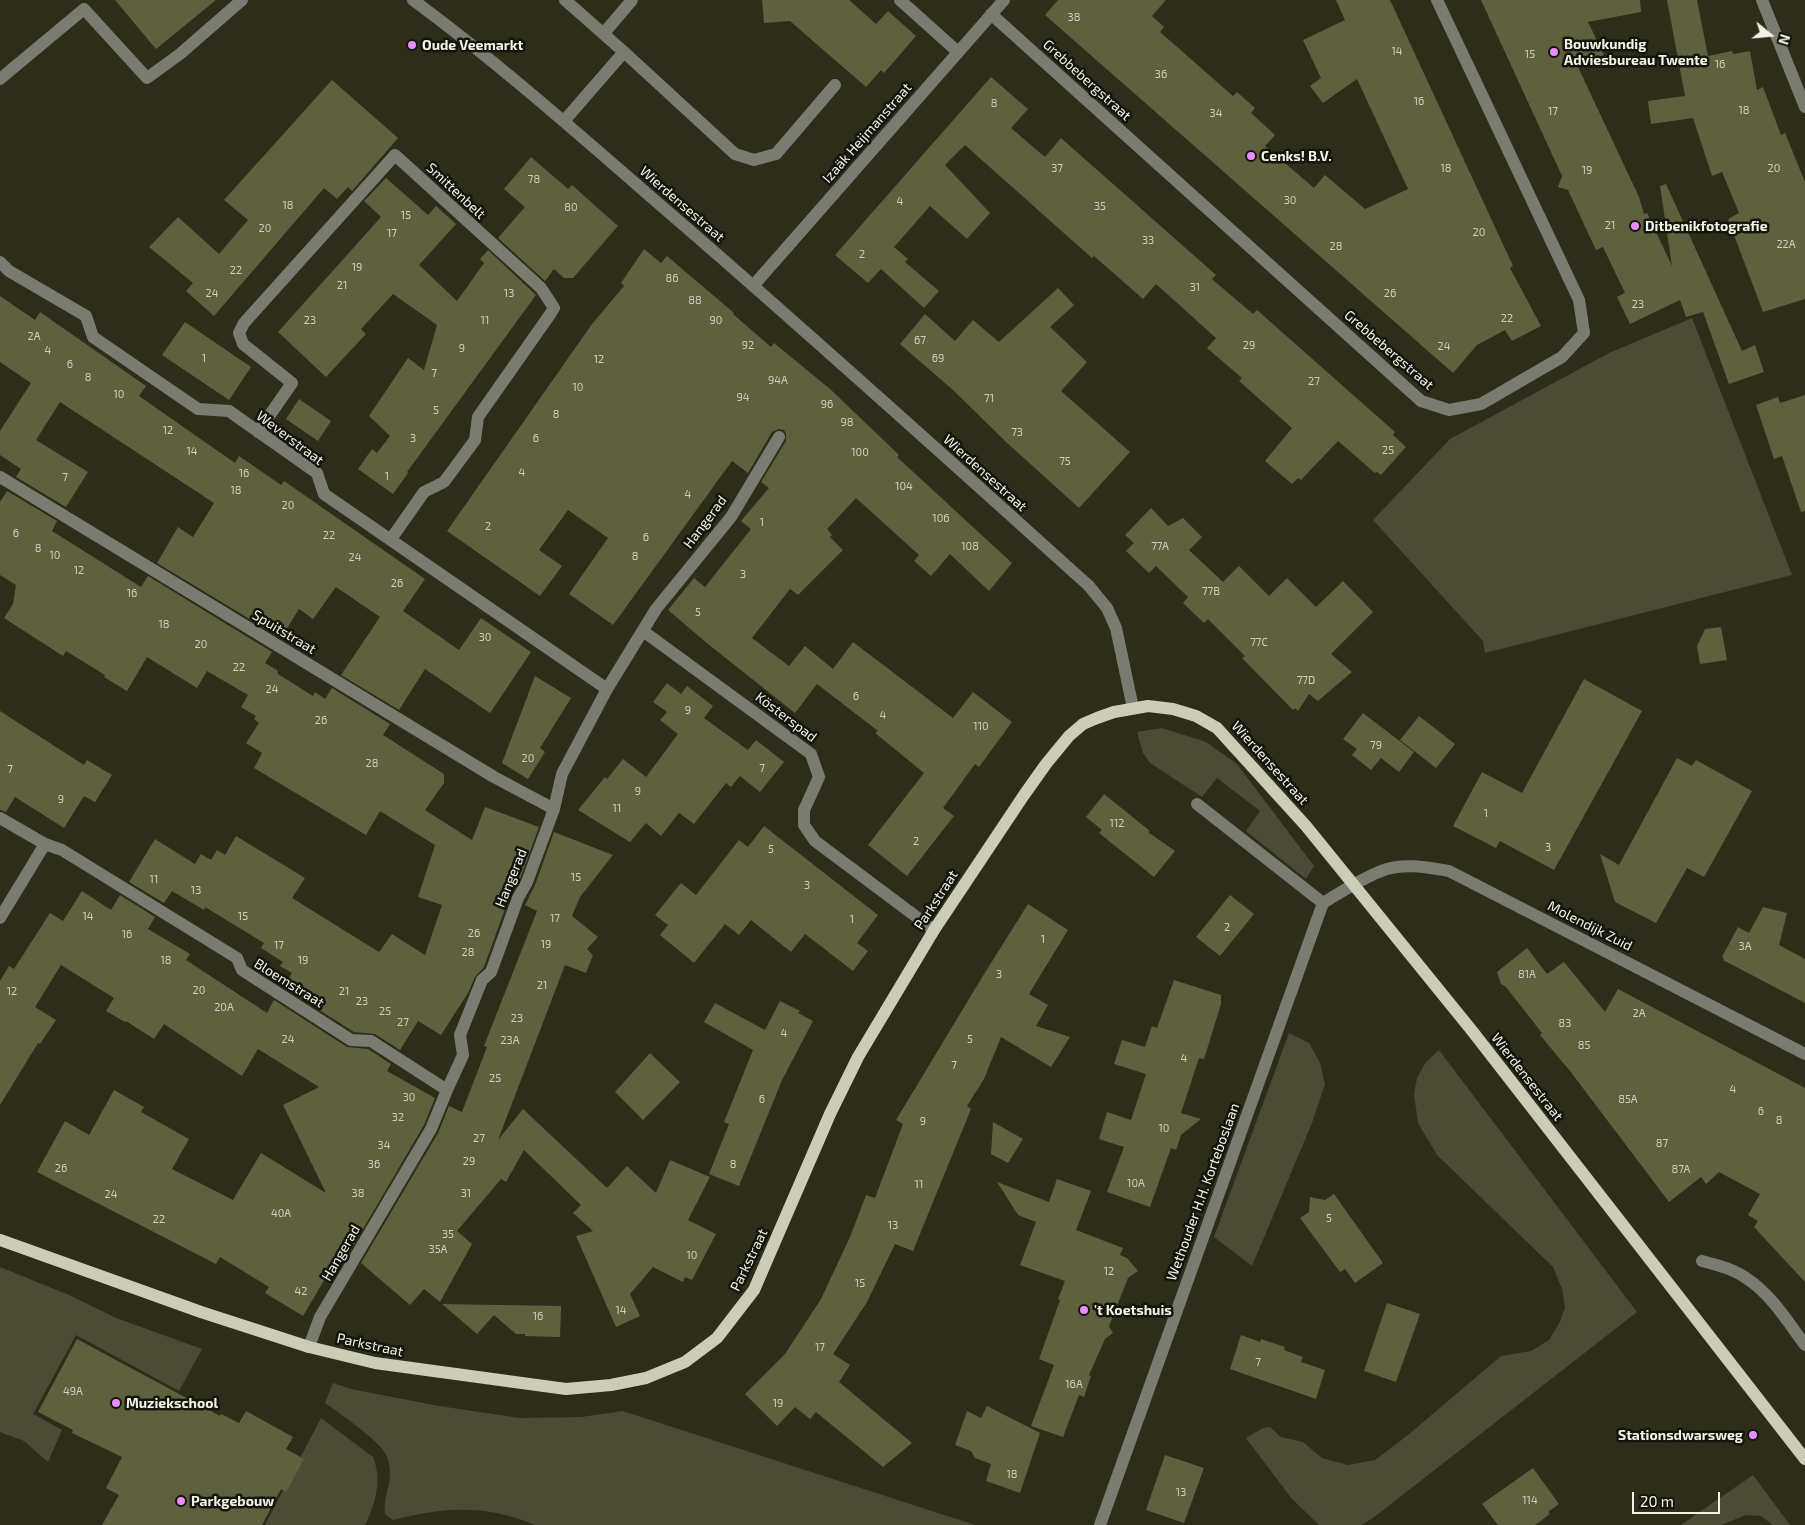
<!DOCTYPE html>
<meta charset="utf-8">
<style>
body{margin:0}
#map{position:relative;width:1805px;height:1525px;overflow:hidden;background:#2d2d19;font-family:"Exo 2",sans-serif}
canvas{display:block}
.north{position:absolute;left:1745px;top:10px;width:50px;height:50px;-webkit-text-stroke:4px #14150c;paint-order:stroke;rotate:107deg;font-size:14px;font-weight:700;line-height:20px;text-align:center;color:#f2f3e6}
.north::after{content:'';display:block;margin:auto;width:18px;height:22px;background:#f2f3e6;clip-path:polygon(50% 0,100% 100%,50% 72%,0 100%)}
.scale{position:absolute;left:1632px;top:1492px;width:88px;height:22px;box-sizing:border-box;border:2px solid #f2f3e6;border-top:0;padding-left:6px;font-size:15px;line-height:18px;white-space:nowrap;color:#f2f3e6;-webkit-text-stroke:4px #14150c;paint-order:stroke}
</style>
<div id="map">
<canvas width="1805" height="1525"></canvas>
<div class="north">N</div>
<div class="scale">20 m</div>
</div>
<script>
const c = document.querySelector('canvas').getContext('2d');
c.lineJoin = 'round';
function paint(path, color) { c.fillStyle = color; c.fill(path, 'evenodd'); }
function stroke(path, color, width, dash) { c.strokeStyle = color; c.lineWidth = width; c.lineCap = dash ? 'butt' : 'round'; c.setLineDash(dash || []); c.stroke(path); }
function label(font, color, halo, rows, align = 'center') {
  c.font = font + ' "Exo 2",sans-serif'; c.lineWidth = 5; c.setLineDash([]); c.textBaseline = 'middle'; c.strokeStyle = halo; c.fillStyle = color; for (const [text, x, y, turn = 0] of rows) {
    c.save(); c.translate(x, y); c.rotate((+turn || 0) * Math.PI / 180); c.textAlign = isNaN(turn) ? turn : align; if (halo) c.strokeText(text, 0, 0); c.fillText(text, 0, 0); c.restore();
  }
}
const green = new Path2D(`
 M1692,318L1792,575L1485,653L1483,641L1373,520L1450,439L1609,353Z
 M1162,728L1206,742L1237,764L1314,866L1306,879L1246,831L1260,811L1217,778L1202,797L1150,763L1143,753L1137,732Z
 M1289,1033L1309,1043L1320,1063L1325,1084L1312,1123L1252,1266L1214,1237Z
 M1439,1050L1637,1312L1373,1518L1361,1525H1319L1292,1499L1246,1438L1263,1428L1270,1427L1281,1437L1303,1442L1322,1458L1348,1465L1375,1460L1408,1435L1501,1356L1531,1351L1549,1340L1560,1322L1565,1307L1562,1289L1553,1267L1437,1155L1418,1123L1414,1094L1417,1078L1426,1062Z
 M0,1267L69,1295L116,1318L202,1349L179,1391L76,1335L33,1414L62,1430L48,1462L24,1441L0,1432Z
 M333,1383L351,1389L439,1406L520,1418L581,1417L623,1411L975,1525H535C485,1504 445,1507 393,1520L385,1514C383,1501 389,1489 390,1476C390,1468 389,1459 385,1453C377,1439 339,1413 325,1403Z
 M321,1418L373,1457C382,1479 376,1502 366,1523L365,1525H265Z
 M1753,1475L1790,1525H1773L1761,1516L1746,1515L1721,1525H1681Z`);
const building = new Path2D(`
 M115,0H216L156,49Z
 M762,0H849L876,24L888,11L916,36L884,73L881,70L866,87L790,21L764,23Z
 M1058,0H1166L1152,16L1164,27L1160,32L1233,96L1237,92L1255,108L1251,113L1275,135L1265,146L1314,188L1325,175L1365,209L1408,189L1357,79L1323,103L1310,86L1321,78L1303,40L1345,20L1336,0H1390L1513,266L1510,268L1541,326L1512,341L1505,330L1477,345L1453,373L1045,15Z
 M1481,0H1640L1641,12L1588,22L1604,55L1578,67L1639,197L1644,214L1647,213L1672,266L1660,186L1666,184L1742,351L1755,345L1764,372L1729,384L1703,312L1686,317L1680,300L1630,324L1617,297L1625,293L1603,247L1596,250L1568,190L1558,187L1562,176Z
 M1667,0H1697L1708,56L1732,51L1733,54L1750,51L1757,90L1763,87L1781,135L1785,133L1805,182V299L1763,312L1728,219L1739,213L1722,172L1712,176L1693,118L1651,124L1648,101L1685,96Z
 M991,77L1028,109L1011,128L1045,157L1061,138L1216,275L1212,279L1253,314L1257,310L1395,432L1393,435L1406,447L1381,475L1377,472L1375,473L1338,441L1301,480L1298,478L1292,484L1265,461L1292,428L1239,381L1242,378L1207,348L1216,338L1156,284L1143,299L1094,256L1092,258L965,145L945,165L990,213L967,239L930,206L894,247L908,259L905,262L939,291L924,308L881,269L868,283L835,255Z
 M332,80L398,138L352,191L348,187L337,199L324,188L214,316L186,291L193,283L149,247L178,217L219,254L248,220L224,200Z
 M531,157L568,189L572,185L618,226L573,278H564L554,269L545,281L498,238L525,207L504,189Z
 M386,178L428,215L436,206L456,224L419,265L457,301L484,263L480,259L488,250L536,295L407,472L408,473L393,494L358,469L372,449L377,453L390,436L369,416L408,358L424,370L437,325L393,294L361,329L366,334L326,377L278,332L381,217L364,201Z
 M644,249L661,263L667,256L734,313L733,314L771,347L774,343L830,389L899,455L897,457L1012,563L989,591L950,554L931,576L914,561L919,555L856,498L827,529L832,535L830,537L843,550L798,595L790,589L752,638L789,666L805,646L833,669L853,642L953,718L973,692L1012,722L979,767L975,764L943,808L954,816L907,876L868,845L924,773L875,733L878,731L817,684L795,713L708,644L668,610L694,578L705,587L751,529L741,521L769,488L761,482L786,441V434L784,430L779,429L772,432L748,473L732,461L613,625L569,594L608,538L568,510L539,550L562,566L540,596L447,531L592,324L624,286L621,283Z
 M1058,288L1074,305L1050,327L1087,362L1061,391L1130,452L1079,508L1004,440L954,391L900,344L925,314L955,341L973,320L999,342Z
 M0,296L35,320L40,312L146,386L139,396L235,463L239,456L281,485L284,481L425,579L403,611L459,650L481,618L531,652L490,713L425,669L399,710L341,675L380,617L336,587L313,619L299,609L281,638L157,563L178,527L193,537L214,503L60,402L36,440L88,472L66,507L16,477L21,469L0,455V431L31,383L0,362Z
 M185,322L251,367L229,400L162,355Z
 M1805,395V511L1801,512L1782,456L1774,459L1756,405L1778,397L1780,403Z
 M299,399L331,421L318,441L286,419Z
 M7,491L57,521L52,531L141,587L148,576L272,652L265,663L277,670L278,674L313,696L315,692L325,699L332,688L390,724L383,735L444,774V783L425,810L472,840L485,807L539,827L520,879L510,895L484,967L475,977L468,993L441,1035L418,1021L400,1050L375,1034L354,1032L283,987L292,973L280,966L283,962L261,948L264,943L205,907L204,910L172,891L164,903L129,882L155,839L195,864L201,854L211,860L217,850L225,855L236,836L305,878L292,898L379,952L392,934L425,955L442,905L418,897L435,845L380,811L366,835L254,768L262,753L246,743L259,723L254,719L256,716L241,707L248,695L207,671L197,688L147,657L127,691L104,677L105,675L66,651L63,656L4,618L13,604L16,585L0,575V502Z
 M1151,508L1168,526L1183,518L1202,537L1189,550L1223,582L1239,566L1269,596L1287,578L1316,607L1343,581L1373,612L1331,654L1352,672L1318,701L1309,694L1298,711L1295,708L1293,710L1242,658L1245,656L1208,619L1204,623L1183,603L1188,597L1156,566L1149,573L1126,551L1134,543L1125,535Z
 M1721,627L1727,660L1700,664L1697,646L1705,629Z
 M535,676L571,698L540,748L545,752L528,779L502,763Z
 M1584,679L1642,711L1554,870L1500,841L1496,848L1453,826L1482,772L1522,793Z
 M667,683L681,694L687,686L713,706L704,718L748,750L756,740L784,762L760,792L740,776L731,787L726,783L694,824L679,813L661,836L646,823L630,842L578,810L605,777L607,779L623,759L646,777L678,734L660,720L667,712L653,702Z
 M0,711L84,765L87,760L112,775L95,802L84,796L64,828L15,797L6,812L0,810Z
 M1363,713L1414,752L1399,772L1381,758L1371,770L1352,755L1357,749L1343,739Z
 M1419,716L1455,744L1436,768L1400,740Z
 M1677,758L1692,766L1696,760L1752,791L1704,877L1687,868L1656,923L1615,902L1600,854L1619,865Z
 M1104,794L1150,831L1148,832L1175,851L1154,877L1099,833L1102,830L1086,817Z
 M764,826L878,915L857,943L868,951L853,971L805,934L791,952L751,920L739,935L725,924L694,963L660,935L668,925L655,915L681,883L696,895L739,840L748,847Z
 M554,832L613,855L580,897L572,916L598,937L587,949L593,955L586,973L565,965L498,1140L523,1109L607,1188L627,1166L656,1193L670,1160L710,1177L688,1220L716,1234L692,1280L685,1277L683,1282L653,1267L630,1294L640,1316L616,1327L576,1236L593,1231L573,1213L581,1205L524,1150L506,1182L501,1179L457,1231L472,1244L440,1302L424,1289L410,1305L361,1263L438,1133L449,1106L462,1112L487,1047L484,1046L537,911L525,905L524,907L535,885Z
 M82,891L111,910L120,895L155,917L148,929L190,954L186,960L267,1013L274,1000L347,1047L368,1049L391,1064L387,1071L435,1098L424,1125L349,1253L343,1248L303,1316L265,1293L269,1287L220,1257L216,1264L37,1172L65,1121L89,1135L114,1090L144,1107L141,1112L189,1139L172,1169L233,1200L261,1153L326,1193L283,1105L319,1087L258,1049L242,1076L164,1024L154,1039L126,1021L125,1022L106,1011L114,998L61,965L35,1007L56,1020L40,1044L38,1043L0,1105V981L9,966L14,969L50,913L63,921Z
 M1230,895L1254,914L1220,956L1196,937Z
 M1028,904L1068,930L1029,994L1048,1005L1036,1026L1070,1037L1051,1067L1001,1037L984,1079L967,1106L971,1109L913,1251L895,1244L867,1302L833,1354L850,1365L839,1382L912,1443L883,1467L816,1412L810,1419L795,1407L777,1426L745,1394L785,1354L821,1299L850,1237L866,1195L875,1198L903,1124L896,1120L981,979Z
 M1763,907L1787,913L1779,945L1805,959V1003L1723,960L1724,958L1722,957L1738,927L1749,933Z
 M1527,948L1547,974L1564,962L1605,1012L1618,989L1805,1088V1282L1754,1227L1758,1221L1748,1215L1760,1194L1719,1172L1706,1184L1701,1177L1669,1202L1570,1071L1540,1035L1542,1033L1506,987L1501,984L1497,972Z
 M1174,980L1221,995V1004L1204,1059L1199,1058L1181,1113L1201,1119L1181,1135L1176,1150L1171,1148L1150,1207L1107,1192L1124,1147L1099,1139L1107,1112L1131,1120L1146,1074L1114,1064L1122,1040L1145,1047L1152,1026L1157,1028Z
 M780,1001L800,1011L798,1013L813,1021L782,1080L739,1186L709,1174L729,1124L724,1122L753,1050L704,1022L715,1003L765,1030Z
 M650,1053L680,1082L643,1120L615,1092Z
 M993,1122L1023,1139L1008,1163L991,1154Z
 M1057,1179L1091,1191L1076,1230L1123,1248L1120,1255L1127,1258L1138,1271L1128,1278L1109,1326L1113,1333L1105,1339L1089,1375L1091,1376L1084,1397L1079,1395L1063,1437L1031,1426L1054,1365L1039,1359L1060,1300L1058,1299L1065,1281L1020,1265L1036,1222L1018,1215L997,1182L1049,1202Z
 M1334,1194L1383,1263L1355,1283L1345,1269L1340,1272L1300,1218L1309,1212L1310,1197L1325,1200Z
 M1387,1303L1420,1314L1396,1382L1364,1371Z
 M442,1304L561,1306L560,1337L525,1336V1334H516L494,1315L477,1334Z
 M1241,1335L1260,1342L1261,1339L1285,1347L1284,1350L1303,1357L1301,1362L1325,1370L1316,1399L1230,1369Z
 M77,1339L220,1416L221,1414L239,1423L246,1411L293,1437L286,1449L304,1459L286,1492L281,1489L262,1525H102L119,1495L106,1488L122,1457L72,1433L73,1430L38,1412Z
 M987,1406L1040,1433L1020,1493L986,1481L991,1464L975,1458L971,1451L955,1445L967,1411L981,1418Z
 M1165,1455L1204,1468L1184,1523L1146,1510Z
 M1533,1468L1559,1504L1548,1512L1550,1514L1535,1525H1498L1482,1504Z`);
const minor = new Path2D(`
 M413,0C501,65 583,138 666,210C809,333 949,460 1089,586L1107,608L1116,628L1133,708
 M565,0L624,52L735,154L754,160L776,154L835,85
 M900,0L958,52
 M1762,0L1805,107
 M991,14L1421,401L1449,410L1481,404L1562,357L1584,333L1579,300L1437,0
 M604,33L632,0
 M0,79L84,9L147,78L180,54L242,0
 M564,121L624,52
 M0,262L9,271L86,316L93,337L198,409L229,411L317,473L324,494L607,689
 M753,286L1004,0
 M258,432L292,383L243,344L239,333L244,323L395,155L541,288L554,308L551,313L478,417L475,440L444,482L424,492L391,539
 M0,477L494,777L554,809
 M643,631L811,754L819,777L804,810V825L815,841L934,930
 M1197,804L1323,903
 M0,818L45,844L62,850L237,958L242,970L351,1040L371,1041L447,1090
 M0,918L45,844
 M1702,1261C1717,1265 1733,1269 1746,1278C1771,1294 1788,1322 1805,1345
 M309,1347L320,1317L431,1129L447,1090L463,1055L460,1035L482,980L491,972L518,898L527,882L554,809L562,774L607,689L656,609L731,517L779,437
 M1100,1525L1323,903C1339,893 1370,874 1387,869C1407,863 1429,868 1449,871L1805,1054`);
const major = new Path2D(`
 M0,1240L201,1312L309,1347L375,1363L566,1389L611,1385L646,1378L685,1362L717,1338L754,1290L830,1114L858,1057L934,930L1024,795L1046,764L1069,736L1083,724L1097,718L1114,712L1148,706L1173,709L1196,716L1217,728L1306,826L1473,1032L1805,1459`);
const markers = [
 [412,45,5,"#e98dfe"],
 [1554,52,5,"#e98dfe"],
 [1251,156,5,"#e98dfe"],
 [1635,226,5,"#e98dfe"],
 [1084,1310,5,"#e98dfe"],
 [116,1403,5,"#e98dfe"],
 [1753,1435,5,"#e98dfe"],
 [181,1501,5,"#e98dfe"]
];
const numberNames = [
 ["38",1074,17],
 ["14",1397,51],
 ["15",1530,54],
 ["16",1720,64],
 ["36",1161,74],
 ["16",1419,101],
 ["8",994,103],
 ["18",1744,110],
 ["17",1553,111],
 ["34",1216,113],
 ["37",1057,168],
 ["18",1446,168],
 ["20",1774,168],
 ["19",1587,170],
 ["78",534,179],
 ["30",1290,200],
 ["4",900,201],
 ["18",288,205],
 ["35",1100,206],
 ["80",571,207],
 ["15",406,215],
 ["21",1610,225],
 ["20",265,228],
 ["20",1479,232],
 ["17",392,233],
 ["33",1148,240],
 ["22A",1786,244],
 ["28",1336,246],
 ["2",862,254],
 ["19",357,267],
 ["22",236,270],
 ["86",672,278],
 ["21",342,285],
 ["31",1195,287],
 ["24",212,293],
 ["13",509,293],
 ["26",1390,293],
 ["88",695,300],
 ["23",1638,304],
 ["22",1507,318],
 ["23",310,320],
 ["11",485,320],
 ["90",716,320],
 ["2A",34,336],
 ["67",920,340],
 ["92",748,345],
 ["29",1249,345],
 ["24",1444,346],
 ["9",462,348],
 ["4",48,350],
 ["1",204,358],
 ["69",938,358],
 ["12",599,359],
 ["6",70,364],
 ["7",434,373],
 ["8",88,377],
 ["94A",778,380],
 ["27",1314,381],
 ["10",578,387],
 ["10",119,394],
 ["94",743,397],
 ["71",989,398],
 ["96",827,404],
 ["5",436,410],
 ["8",556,414],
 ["98",847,422],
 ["12",168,430],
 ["73",1017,432],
 ["3",413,438],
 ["6",536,438],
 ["25",1388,450],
 ["14",192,451],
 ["100",860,452],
 ["75",1065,461],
 ["4",522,472],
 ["16",244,473],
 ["1",387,476],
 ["7",65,477],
 ["104",904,486],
 ["18",236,490],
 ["4",688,494],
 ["20",288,505],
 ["106",941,518],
 ["1",762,522],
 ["2",488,526],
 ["6",16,533],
 ["22",329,535],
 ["6",646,537],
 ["108",970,546],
 ["77A",1160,546],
 ["8",38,548],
 ["10",55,555],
 ["8",635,556],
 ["24",355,557],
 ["12",79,570],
 ["3",743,574],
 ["26",397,583],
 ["77B",1211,591],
 ["16",132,593],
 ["5",698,612],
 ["18",164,624],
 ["30",485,637],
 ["77C",1259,642],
 ["20",201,644],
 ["22",239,667],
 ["77D",1306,680],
 ["24",272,689],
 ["6",856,696],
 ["9",688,710],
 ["4",883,715],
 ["26",321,720],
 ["110",981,726],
 ["79",1376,745],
 ["20",528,758],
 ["28",372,763],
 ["7",762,768],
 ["7",10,769],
 ["9",638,791],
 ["9",61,799],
 ["11",617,808],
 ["1",1486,813],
 ["112",1117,823],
 ["2",916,841],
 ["3",1548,847],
 ["5",771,849],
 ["15",576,877],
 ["11",154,879],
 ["3",807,885],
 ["13",196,890],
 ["14",88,916],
 ["15",243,916],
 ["17",555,918],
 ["1",852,919],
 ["2",1227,927],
 ["26",474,933],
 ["16",127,934],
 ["1",1043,939],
 ["19",546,944],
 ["17",279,945],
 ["3A",1745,946],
 ["28",468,952],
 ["18",166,960],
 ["19",303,960],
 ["3",999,974],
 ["81A",1527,974],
 ["21",542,985],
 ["20",199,990],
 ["12",12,991],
 ["21",344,991],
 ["23",362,1001],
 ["20A",224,1007],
 ["25",385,1011],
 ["2A",1639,1013],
 ["23",517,1018],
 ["27",403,1022],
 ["83",1565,1023],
 ["4",784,1033],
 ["24",288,1039],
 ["5",970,1039],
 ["23A",510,1040],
 ["85",1584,1045],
 ["4",1184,1058],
 ["7",954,1065],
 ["25",495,1078],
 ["4",1733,1089],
 ["30",409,1097],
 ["6",762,1099],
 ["85A",1628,1099],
 ["6",1761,1111],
 ["32",398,1117],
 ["8",1779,1120],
 ["9",923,1121],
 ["10",1164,1128],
 ["27",479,1138],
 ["87",1662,1143],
 ["34",384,1145],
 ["29",469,1161],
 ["36",374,1164],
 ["8",733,1164],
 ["26",61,1168],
 ["87A",1681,1169],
 ["10A",1136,1183],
 ["11",919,1184],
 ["38",358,1193],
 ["31",466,1193],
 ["24",111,1194],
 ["40A",281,1213],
 ["5",1329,1218],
 ["22",159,1219],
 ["13",893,1225],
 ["35",448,1234],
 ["35A",438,1249],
 ["10",692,1255],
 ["12",1109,1271],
 ["15",860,1283],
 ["42",301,1291],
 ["14",621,1310],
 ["16",538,1316],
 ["17",820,1347],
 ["7",1258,1362],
 ["16A",1074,1384],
 ["49A",73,1391],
 ["19",778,1403],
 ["18",1012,1474],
 ["13",1181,1492],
 ["114",1530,1500]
];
const poiNames = [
 ["Bouwkundig",1564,44],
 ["Adviesbureau Twente",1564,60],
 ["Oude Veemarkt",422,45],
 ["Cenks! B.V.",1261,156],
 ["Ditbenikfotografie",1645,226],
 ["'t Koetshuis",1094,1310],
 ["Muziekschool",126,1403],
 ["Stationsdwarsweg",1743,1435,"right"],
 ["Parkgebouw",191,1501]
];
const streetNames = [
 ["Grebbebergstraat",1087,80,42],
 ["Izaäk Heijmanstraat",867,133,-49],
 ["Smittenbelt",456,191,43],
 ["Wierdensestraat",682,204,41],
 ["Grebbebergstraat",1389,350,41],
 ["Weverstraat",290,438,37],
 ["Wierdensestraat",985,473,42],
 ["Hangerad",705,522,-53],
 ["Spuitstraat",284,632,31],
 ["Kösterspad",786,717,37],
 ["Wierdensestraat",1270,763,48],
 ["Hangerad",511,878,-68],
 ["Parkstraat",936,900,-57],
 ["Molendijk Zuid",1590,926,27],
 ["Bloemstraat",289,983,32],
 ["Wierdensestraat",1527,1077,52],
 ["Wethouder H.H. Korteboslaan",1203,1192,-70],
 ["Hangerad",341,1253,-60],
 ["Parkstraat",749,1260,-64],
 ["Parkstraat",370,1345,12]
];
paint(green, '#4b4c36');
paint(building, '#5f613e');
stroke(minor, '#7b7c71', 12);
stroke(major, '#cbcdb7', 12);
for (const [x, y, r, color] of markers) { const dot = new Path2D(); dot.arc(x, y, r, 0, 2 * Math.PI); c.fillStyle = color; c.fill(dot); stroke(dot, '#14150c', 2); }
label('11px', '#cdcebc', null, numberNames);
label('bold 14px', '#f2f3e6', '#14150c', poiNames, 'left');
label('14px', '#f2f3e6', '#14150c', streetNames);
</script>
